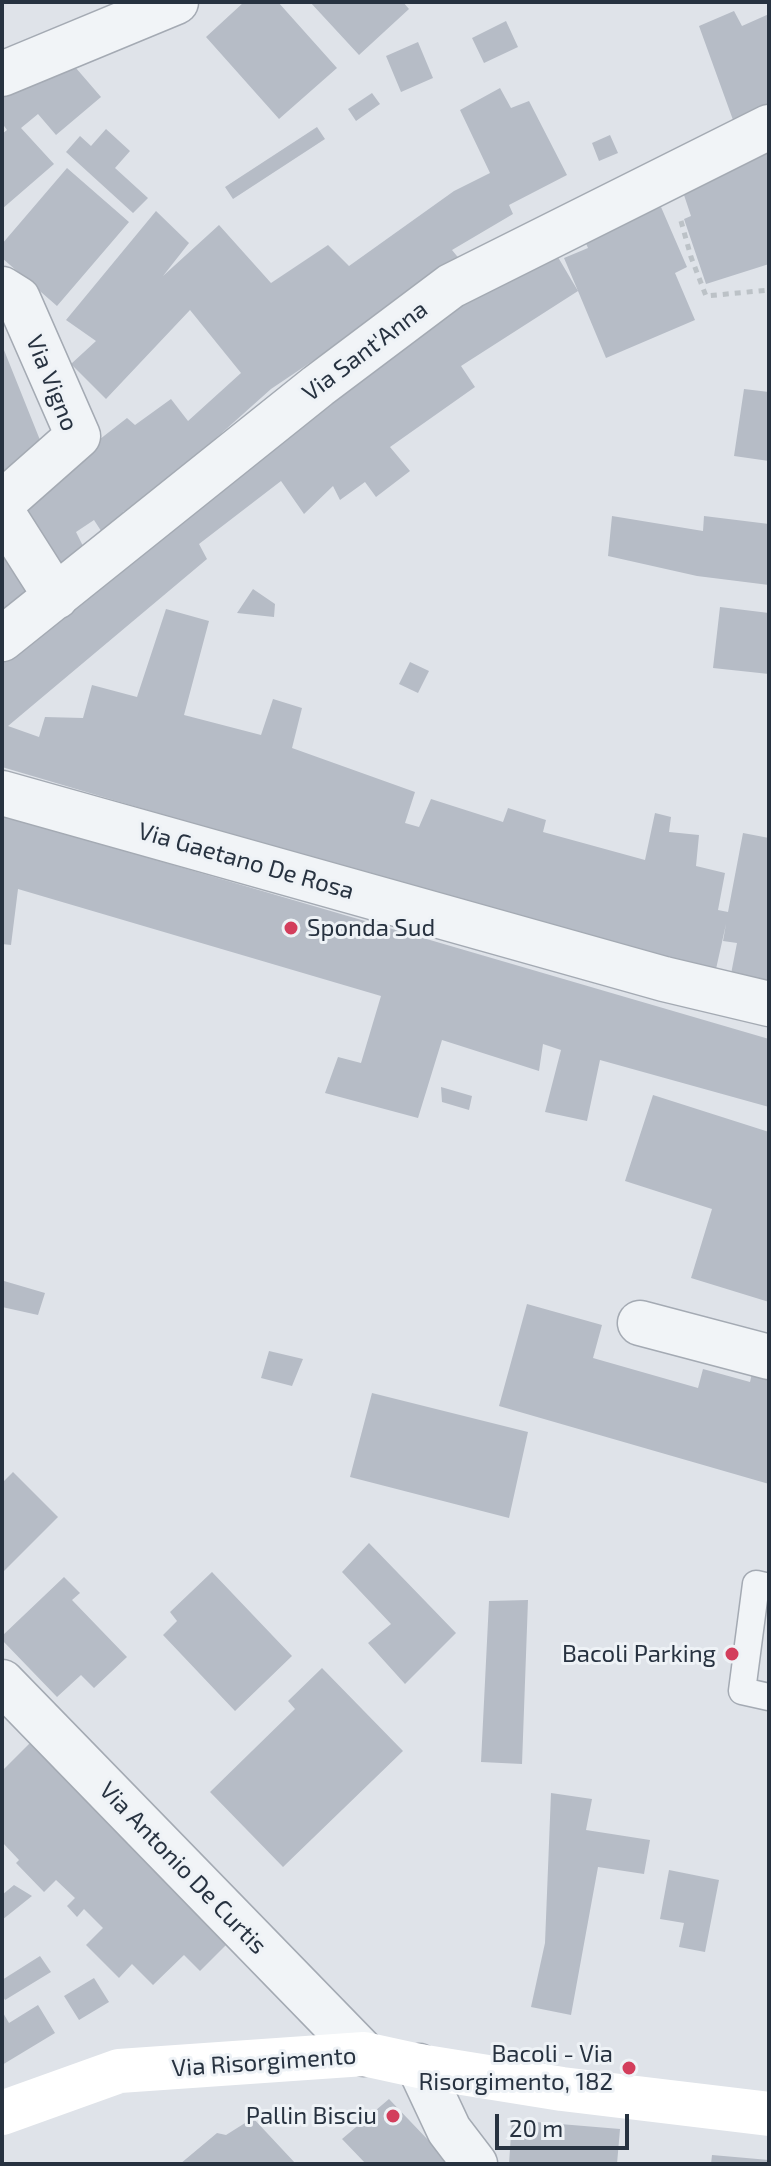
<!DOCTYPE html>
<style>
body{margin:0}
#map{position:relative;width:771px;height:2166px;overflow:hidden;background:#dfe3e9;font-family:"Exo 2",sans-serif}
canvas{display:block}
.frame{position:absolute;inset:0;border:4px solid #273240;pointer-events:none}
.scale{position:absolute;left:495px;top:2114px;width:134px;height:36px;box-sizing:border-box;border:4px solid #273240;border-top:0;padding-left:10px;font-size:24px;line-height:28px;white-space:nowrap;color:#273240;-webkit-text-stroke:6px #eef2f6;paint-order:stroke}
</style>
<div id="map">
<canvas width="771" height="2166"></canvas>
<div class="frame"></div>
<div class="scale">20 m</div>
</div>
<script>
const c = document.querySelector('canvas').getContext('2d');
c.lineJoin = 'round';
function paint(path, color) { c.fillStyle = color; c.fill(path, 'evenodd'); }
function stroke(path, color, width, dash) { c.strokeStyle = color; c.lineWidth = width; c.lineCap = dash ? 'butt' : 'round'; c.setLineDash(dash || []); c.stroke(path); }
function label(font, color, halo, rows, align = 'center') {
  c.font = font + ' "Exo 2",sans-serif'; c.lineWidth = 6; c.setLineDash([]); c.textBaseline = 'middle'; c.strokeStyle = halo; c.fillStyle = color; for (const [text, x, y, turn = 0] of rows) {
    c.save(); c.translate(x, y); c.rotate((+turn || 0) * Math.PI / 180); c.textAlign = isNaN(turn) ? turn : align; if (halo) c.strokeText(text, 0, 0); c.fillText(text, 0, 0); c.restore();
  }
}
const building = new Path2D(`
 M244,2H278L337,68L279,119L206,37Z
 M310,2H403L409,9L359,55Z
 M734,11L742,26L769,14V115L737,131L699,26Z
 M506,21L518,47L484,63L472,38Z
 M418,42L433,78L401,92L386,56Z
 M63,53L101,97L56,135L38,114L21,128L54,164L2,209V134L7,130L2,123V90L10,83L17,92Z
 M500,88L511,108L529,101L567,175L509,205L513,214L452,250L461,261L271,389L149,498L123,512L131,525L107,540L94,520L76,532L86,552L56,572L13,507L127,418L135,425L171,399L188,421L241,373L190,310L106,399L71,364L96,341L66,320L156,211L189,243L163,276L219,225L271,283L328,245L349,266L454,191L490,173L460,110Z
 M372,93L380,104L356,121L348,109Z
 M317,127L325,139L233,199L225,187Z
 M106,129L130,151L115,168L148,198L133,213L66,152L80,136L91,146Z
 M610,135L618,153L599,161L592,143Z
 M769,144V264L706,284L684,219L691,216L681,186Z
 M67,168L129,222L57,306L2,258V244Z
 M661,207L687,267L675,273L695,320L606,358L578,291L461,366L475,387L390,447L410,471L376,497L365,482L340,500L333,486L304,514L281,481L199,544L207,559L8,726L39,737L45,717L83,718L92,685L137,697L166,609L209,621L184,715L261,735L273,699L302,708L292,748L415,792L405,823L419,827L431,799L503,822L508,808L546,820L543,832L645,860L655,813L671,817L669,832L699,835L696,866L725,873L718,910L728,912L743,833L769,838V981L731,974L737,943L723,941L726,924L714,978L2,767V663L257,450L466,294L552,247L578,291L564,258L588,248L584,239Z
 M4,350L46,455L2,472V351Z
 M744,389L769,392V461L734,456Z
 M612,516L703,531L704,516L769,524V585L697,576L608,556Z
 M2,518L39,581L2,618Z
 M253,589L275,604L274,617L237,613Z
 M720,607L769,613V674L713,668Z
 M410,662L429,671L418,693L399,684Z
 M2,815L769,1039V1107L600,1060L587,1121L545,1112L561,1050L543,1044L539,1071L442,1040L418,1118L325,1093L338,1057L361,1063L381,996L18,889L11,945L2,944Z
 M441,1087L472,1096L469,1110L442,1102Z
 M653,1095L769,1132V1302L691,1278L712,1209L625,1181Z
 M4,1281L45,1293L38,1315L2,1307Z
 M527,1304L602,1325L593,1358L698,1388L703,1369L750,1382L753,1369L769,1374V1484L499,1406Z
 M269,1351L303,1359L292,1386L261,1378Z
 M372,1393L528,1432L509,1518L350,1477Z
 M13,1472L58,1517L2,1573V1483Z
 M369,1543L456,1633L405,1684L368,1643L391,1624L342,1572Z
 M212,1572L292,1656L235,1711L163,1635L177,1621L170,1612Z
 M64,1577L80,1593L72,1600L127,1657L94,1688L81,1675L57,1697L2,1640V1636Z
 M528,1600L522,1764L481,1762L489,1601Z
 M322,1668L403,1751L283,1867L210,1792L295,1709L288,1701Z
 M31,1742L230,1941L200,1971L184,1955L153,1985L132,1964L119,1978L86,1945L103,1928L84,1909L77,1917L67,1906L75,1898L56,1880L44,1892L16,1863L19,1860L2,1842V1771Z
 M551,1793L592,1799L586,1830L650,1840L644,1874L598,1867L571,2015L531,2007L545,1943Z
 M669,1870L719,1880L705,1952L679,1947L684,1923L660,1919Z
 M14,1885L32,1896L2,1920V1895Z
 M40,1956L51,1972L5,2000L2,1995V1980Z
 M94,1978L109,2002L79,2020L64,1996Z
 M38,2005L55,2033L2,2065V2011L9,2023Z
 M389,2099L451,2164H366L342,2139Z
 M253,2118L296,2164H180L217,2133L226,2135Z
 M512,2120L620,2129L617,2164H509Z
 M712,2155L769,2160V2164H711Z`);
const path = new Path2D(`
 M681,221L691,257L706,296L769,290`);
const service = new Path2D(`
 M769,1587L756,1584L742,1691L769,1697`);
const minor = new Path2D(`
 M2,74L176,2
 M2,289L18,299L78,436L2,503
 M2,512L56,597
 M2,639L318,386L451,286L769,127
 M640,1323L769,1357`);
const tertiary = new Path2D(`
 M2,793L664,979L769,1004
 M2,1682L364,2054
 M419,2066L449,2130L475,2164`);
const secondary = new Path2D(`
 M2,2113L119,2071L364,2054L419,2066L562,2089L769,2114`);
const markers = [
 [291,928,8,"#d33e5c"],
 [732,1654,8,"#d33e5c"],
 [629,2068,8,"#d33e5c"],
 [393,2116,8,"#d33e5c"]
];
const streetNames = [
 ["Via Sant'Anna",365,351,-37],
 ["Via Vigno",52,383,68],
 ["Via Gaetano De Rosa",246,861,16],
 ["Via Antonio De Curtis",183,1868,46],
 ["Via Risorgimento",264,2062,-4]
];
const poiNames = [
 ["Sponda Sud",307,928,"left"],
 ["Bacoli Parking",716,1654],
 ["Bacoli - Via",613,2054],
 ["Risorgimento, 182",613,2082],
 ["Pallin Bisciu",377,2116]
];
paint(building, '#b6bcc6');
stroke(service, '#a4aab3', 29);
stroke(minor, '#a4aab3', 47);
stroke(tertiary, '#a4aab3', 47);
stroke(path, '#bcc2c7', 5, [6, 6]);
stroke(service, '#f1f4f7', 26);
stroke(minor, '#f1f4f7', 44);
stroke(tertiary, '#f1f4f7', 44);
stroke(secondary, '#fff', 44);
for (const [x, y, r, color] of markers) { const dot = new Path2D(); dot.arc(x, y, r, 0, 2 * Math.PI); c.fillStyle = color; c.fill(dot); stroke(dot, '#eef2f6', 3); }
label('24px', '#273240', '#eef2f6', streetNames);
label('24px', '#273240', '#eef2f6', poiNames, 'right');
</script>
